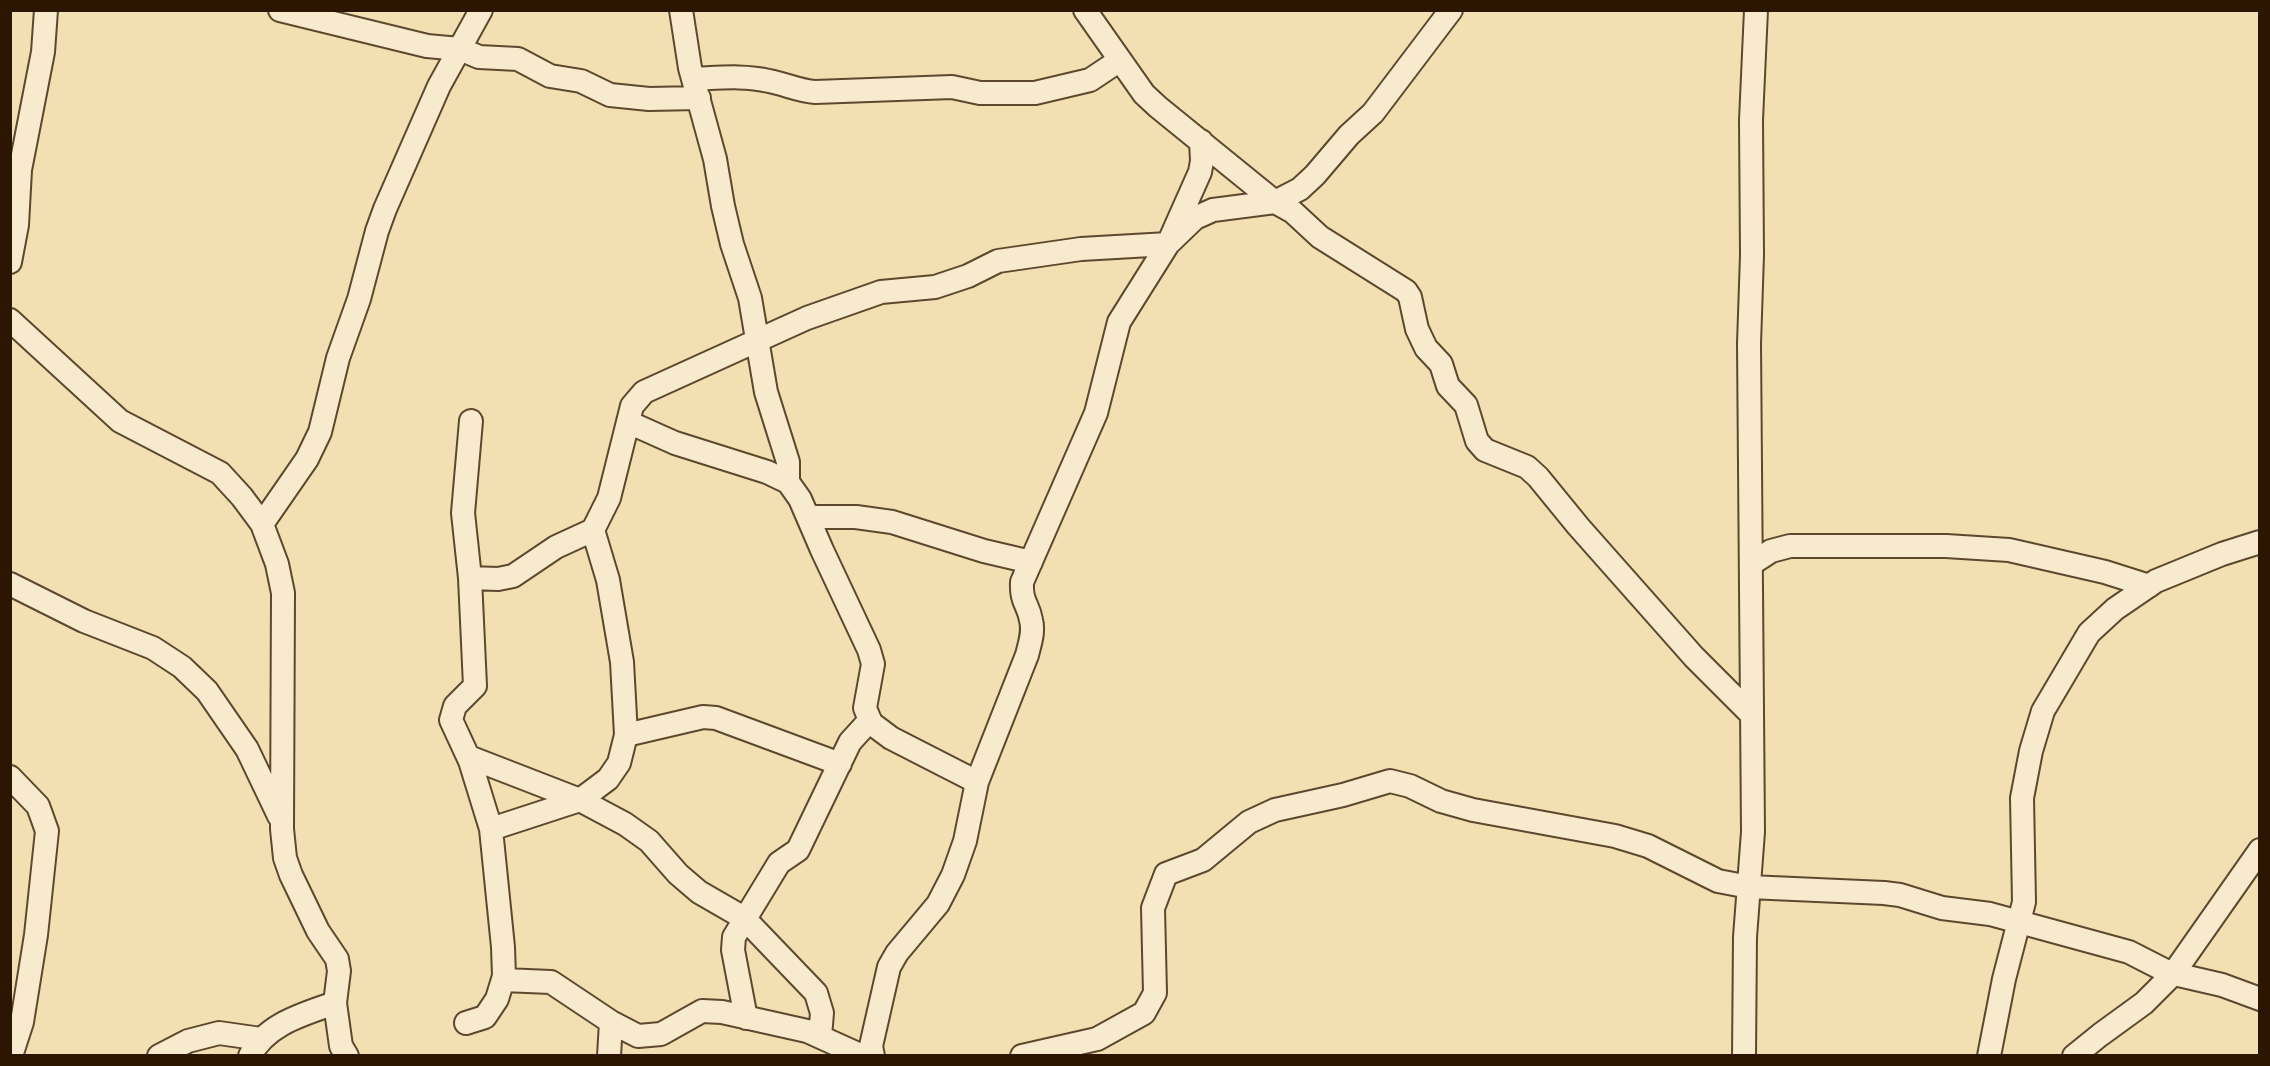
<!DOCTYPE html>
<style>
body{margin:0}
#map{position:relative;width:2270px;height:1066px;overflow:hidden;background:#f2dfb2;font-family:Alegreya,serif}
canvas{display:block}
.frame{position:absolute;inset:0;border:12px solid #2c1601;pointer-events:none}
</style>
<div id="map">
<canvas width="2270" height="1066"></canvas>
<div class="frame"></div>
</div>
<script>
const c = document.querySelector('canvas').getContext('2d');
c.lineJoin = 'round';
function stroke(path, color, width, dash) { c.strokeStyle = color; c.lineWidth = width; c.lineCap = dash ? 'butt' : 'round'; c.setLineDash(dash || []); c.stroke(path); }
const minor = new Path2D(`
 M280,10L427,46L460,49L479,57L518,59L550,76L581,81L610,95L649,99L699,98
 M681,10L690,68L715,159L723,206L732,244L750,298L766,392L788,462V482
 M1085,10L1144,94L1158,107L1275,202L1293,212L1320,237L1406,291L1410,297L1417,329L1426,348L1441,364L1448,386L1466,405L1477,441L1485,450L1527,467L1538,477L1578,526L1694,657L1751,714
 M693,79C718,78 745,75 769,81C785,84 799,91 815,92L952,87L980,93H1035L1090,80L1120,60
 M10,262L17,225L20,170L43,52L46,10
 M10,320L120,421L220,473L242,497L262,524L277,564L283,593L282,829L285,858L291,875L318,931L337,959L339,971L335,1003L341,1046L347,1056
 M628,422L675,443L767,472L788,482L800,499L822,550L869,650L873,664L865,708L871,723L891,738L977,782
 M809,517H856L892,522L984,551L1031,562
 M262,524L307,459L320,432L338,358L359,299L377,231L385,209L439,86L481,10
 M1751,564L1771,551L1790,546H1946L2009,550L2105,572L2149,586
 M470,578L498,579L513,576L556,547L593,530L609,498L632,406L644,392L807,318L881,292L935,287L968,276L998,261L1081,249L1168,244L1195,218L1213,210L1275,202L1300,189L1315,175L1349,135L1373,113L1451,10
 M10,584L84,621L153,648L182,667L207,691L247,749L279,816
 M626,735L703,717L716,718L840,764
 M469,757L580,800L625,824L649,841L678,874L699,892L744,918L816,993L822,1013L820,1036
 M10,777L38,806L47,831L36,935L22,1022L11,1056
 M491,829L580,800L608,779L619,763L626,735L622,662L608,580L593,530
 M503,980L551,982L611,1022L638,1036L661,1034L702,1011L722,1012L807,1031L858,1054H871
 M746,1018L733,950L734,937L779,863L798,850L850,742L870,720
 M466,1023L485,1017L497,999L504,976L503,947L491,829L470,761L451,720L455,706L475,686L470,578L463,513L471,421
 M159,1056L188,1041L219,1033L261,1039
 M250,1056C266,1024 304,1014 335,1003
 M609,1056L611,1022
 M873,1056L871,1046L889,967L897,953L938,904L953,875L965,841L977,782L1027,655C1030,643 1034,632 1031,620C1028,603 1021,603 1022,582L1096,413L1119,322L1168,244L1200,172L1202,161L1201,141
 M1022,1056L1097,1039L1144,1013L1155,993L1153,908L1166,874L1203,860L1249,822L1275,810L1343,795L1390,781L1410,786L1441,801L1473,810L1615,836L1648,846L1718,881L1749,887L1884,893L1900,895L1942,908L1990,914L2129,952L2170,973L2222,985L2260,999
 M1744,1056L1745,937L1753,832L1749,344L1752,255L1751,120L1756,10
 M1989,1056L2004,979L2024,902L2022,798L2031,751L2043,711L2089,633L2115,609L2156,581L2222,554L2260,542
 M2074,1056L2100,1035L2144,1003L2173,974L2260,850`);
stroke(minor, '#5e482d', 26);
stroke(minor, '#f7eacd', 22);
</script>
